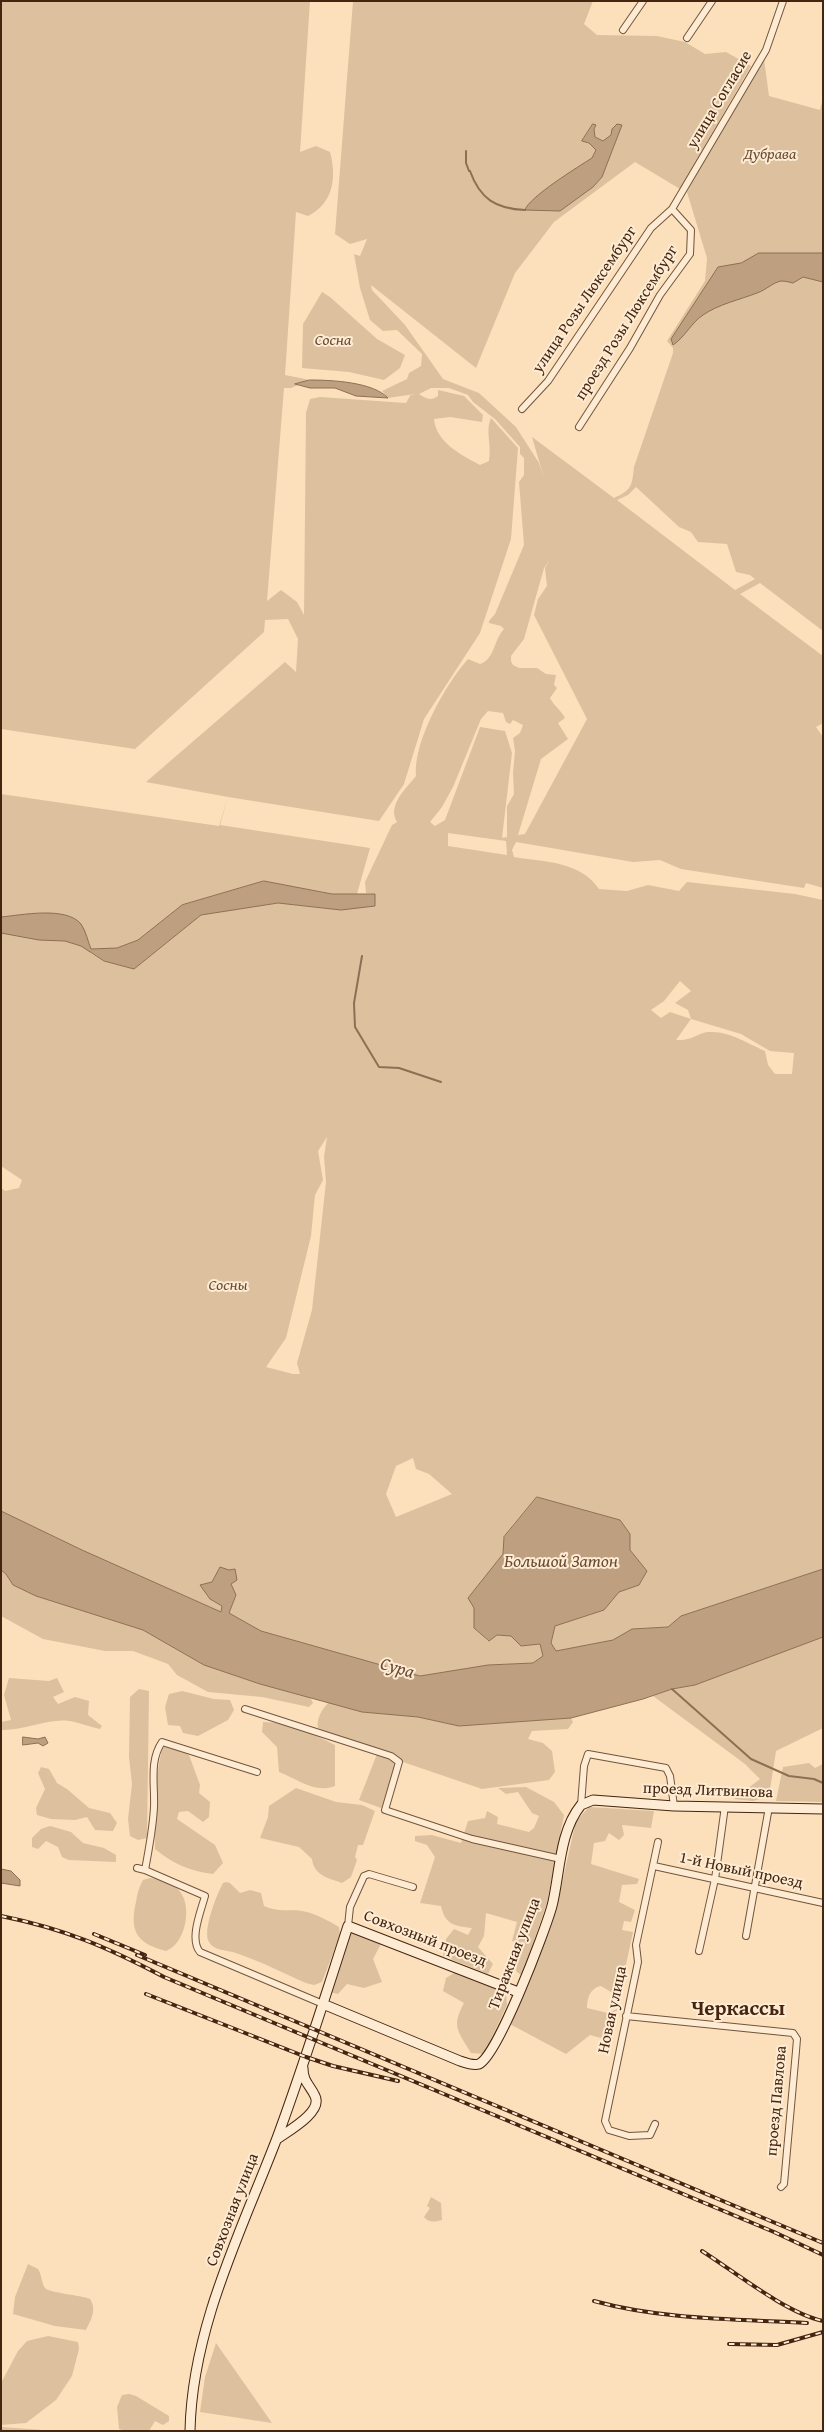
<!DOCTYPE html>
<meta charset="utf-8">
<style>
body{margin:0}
#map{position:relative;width:824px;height:2432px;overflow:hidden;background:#fce0bb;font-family:"Gentium Book Plus",serif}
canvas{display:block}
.frame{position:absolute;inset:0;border:2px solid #452510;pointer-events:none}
</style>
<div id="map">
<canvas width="824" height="2432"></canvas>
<div class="frame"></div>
</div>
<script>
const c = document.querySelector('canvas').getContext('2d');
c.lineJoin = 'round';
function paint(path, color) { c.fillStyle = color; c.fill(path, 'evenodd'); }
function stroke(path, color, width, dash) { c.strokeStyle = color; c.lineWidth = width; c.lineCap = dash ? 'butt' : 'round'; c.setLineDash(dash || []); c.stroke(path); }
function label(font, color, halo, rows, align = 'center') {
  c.font = font + ' "Gentium Book Plus",serif'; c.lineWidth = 4; c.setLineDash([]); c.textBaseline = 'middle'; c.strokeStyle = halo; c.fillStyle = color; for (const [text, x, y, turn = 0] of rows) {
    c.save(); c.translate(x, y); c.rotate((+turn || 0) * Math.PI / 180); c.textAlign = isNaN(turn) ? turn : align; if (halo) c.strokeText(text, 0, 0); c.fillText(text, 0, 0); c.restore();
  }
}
const green = new Path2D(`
 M1,1H310L300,152L316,146L330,152C337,178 333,204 308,216L296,212L285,375L310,380L291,388H284L267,601L281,590L297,602L304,615L306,413L310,399L320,397L406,403L411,394H415L388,398L382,391L407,379L409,373L421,366L422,354L397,330L383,331L370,320L360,288L354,254L360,256L367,239L350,244L335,234L353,1H593L584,24L597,35L657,36L685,42L705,54L726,52L751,66L680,189L635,162L554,222L515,273L476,368L371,285L372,290L405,325L443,379L479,393L516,427L539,463L544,478L532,437L614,498C631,490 632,487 634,467L673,353V348L667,341L705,281L707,258L687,192L721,129L764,59L769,96L820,110L823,98V631L760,583L740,594L823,656V723L816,727L823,737V888L806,883L804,888L681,869L660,860L633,862L516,842L512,850L514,857C545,862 580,861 599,889L627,891L648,885L679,891L687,882L795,894L823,900V1569L681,1616L668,1627L632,1629L613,1640L556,1651L551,1643L555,1626L604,1610L619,1592L639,1585L647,1571L630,1550V1534L620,1520L537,1497L504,1537L503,1554L468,1598L474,1608V1628L488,1641L497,1635L511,1636L521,1646L540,1644L543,1656L533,1663L488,1665L420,1676L261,1631L229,1613L236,1595L210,1599L222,1606L221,1612L82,1550L1,1511V1188L5,1191L19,1188L22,1180L1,1166V794L219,826L228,797L146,782L285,662L296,672L298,639L288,619L265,620L264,632L135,749L1,729ZM431,388H449L468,395L473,402L495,419L520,447V454L524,458V475L519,482L524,545L495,614L489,621V623L501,626L504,629C493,641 495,659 480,664L468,659C445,685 413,742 416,776C406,789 387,805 397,822L392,825L365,882L366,893L375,894L341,910L278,903L201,915L134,969L104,961L90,953L117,948L138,940L182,905L264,881L332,894H357L370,848L220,825L228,797L379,821L404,784L424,719L480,633L511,539L518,448L491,418C485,432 492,443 489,461L480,465C461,455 436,442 434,419L450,417L482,422L483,415L464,396L438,390V396C431,401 426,399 419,394ZM636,487L679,527L691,532L698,542L727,544L736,572L750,575L755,579L735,590L617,500L628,495ZM550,560L545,568L547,586L538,599L534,615L587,719L525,834L518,835L541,759L568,739L558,723L565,718C561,710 554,706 550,698L557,688L554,685L556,675L546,674L537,668H519L513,665L511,661V656L524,639L544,568ZM488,711L503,713L506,722L510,724L513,720L523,725L520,733L513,738L515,751L513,773L514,794L507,806V837L502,838L512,753L505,731L480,727L445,820L435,826L430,822L442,807L453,787L481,719ZM448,833L506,841L507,855L448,846ZM680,981L691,991L675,1003L688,1010L691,1019L670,1012L661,1018L651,1010L664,1001ZM691,1019L741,1034L770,1051L794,1053L792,1074H775L768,1065L765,1051C749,1044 729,1031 710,1032C698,1032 694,1041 676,1040ZM327,1137L324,1157L326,1182L312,1310L297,1363L300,1374H293L266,1367L286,1338L311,1236L315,1195L323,1180L318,1151ZM413,1458L416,1469L429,1474L452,1494L396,1517L386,1494L396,1466Z
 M322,292L330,297L377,339L405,355L400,368L384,380L349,372L302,368L303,324Z
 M1,1570L6,1574L13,1585L36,1596L143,1630L204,1665L260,1684L310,1697L313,1703L309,1707L262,1697L208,1692L177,1675L168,1664L133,1651H105L43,1639L1,1616Z
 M823,1637V1728L776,1751L769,1796L753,1801L734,1799L760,1779L745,1764L653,1696L672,1689L695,1685Z
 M9,1678L49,1681L57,1678L64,1692L53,1697L58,1704L75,1697L89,1701L88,1715L102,1726L100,1729C89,1727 79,1722 69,1721C49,1718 23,1731 1,1730V1722L11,1720L4,1695Z
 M139,1689L149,1691L147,1838L138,1840L130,1836L128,1819L132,1784L129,1757L130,1697Z
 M182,1691L214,1699L230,1700L234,1710L228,1720L198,1736L183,1733L180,1726L168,1725L165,1707L169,1694Z
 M329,1702L362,1712L418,1717L459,1726L571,1718L573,1722L568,1729L532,1731L528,1739L543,1743L552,1751L555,1772L549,1780L482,1789L403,1762L391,1754L345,1741L318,1728C316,1719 322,1709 329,1702Z
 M263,1722C288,1722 313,1734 335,1745V1786C314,1794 298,1779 279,1772L277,1747L262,1732Z
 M170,1745L189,1755L200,1785L199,1793L210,1802L209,1817L203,1822L188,1811L179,1812L177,1819L215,1845L223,1863L213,1874C190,1871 173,1864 155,1849V1785L162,1748Z
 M377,1754L396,1761L384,1805L381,1808L359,1800Z
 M809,1763L815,1768L823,1764V1802L776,1801L783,1767Z
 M41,1767L49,1769L57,1783L67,1789L89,1808L110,1813L117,1823L113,1831L95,1830L87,1817L75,1820L51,1819L37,1815L36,1808L45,1789L38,1773Z
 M526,1787L554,1802L564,1815L547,1903L522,1976L516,1971L520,1945L512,1941L517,1922L486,1913L484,1936L478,1947L493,1964L488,1974L443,1956L446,1939L454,1929L468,1935L472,1928C455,1926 445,1925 441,1906L420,1903L435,1857L427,1845L415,1841V1836L432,1835L461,1843L468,1821L485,1818L487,1811L498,1817L497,1824L529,1832L534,1828L539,1816L532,1813L518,1792L506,1794L498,1788Z
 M296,1788L336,1802L362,1805L375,1811L363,1845H358L355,1857L357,1860L351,1877L342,1883C329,1878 314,1876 312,1859L299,1847L260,1838L268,1817L269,1806Z
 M589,1807L654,1811L651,1828L622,1825L624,1835L619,1840L609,1833L605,1841L594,1843L591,1864L639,1879L637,1884L622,1885L619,1902L635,1910L631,1922L624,1921L622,1930L633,1932L619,1997L601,1986C590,1988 587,1998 587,2008L608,2013L617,2009L612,2041L590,2035L566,2054L508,2023L556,1909L576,1821Z
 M50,1826L71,1832L83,1843L104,1848L116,1855V1862L69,1860L62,1857L58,1847L46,1841L38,1849L32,1847V1838L41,1829Z
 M150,1878C161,1880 175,1883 181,1893C192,1909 185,1944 166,1951C137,1944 129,1931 136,1902C137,1894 139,1887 143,1880Z
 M226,1882L230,1883L240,1893L250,1890L261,1893L264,1906C277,1913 293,1908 307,1912C318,1915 329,1921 339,1927L340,1935L322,1982L314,1985L306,1983C283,1973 260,1961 236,1953C227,1950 214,1951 209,1942C202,1931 217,1894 223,1883Z
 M359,1932L382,1942L373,1959L382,1982L364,1988L347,1984L338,1994L329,1992L348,1934Z
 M459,1970L506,1992L507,2005L484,2054L471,2053C458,2031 451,2027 464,2003L443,1991L446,1978Z
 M431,2197L441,2203L442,2220C435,2222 429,2223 424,2217L430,2208L427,2206Z
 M28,2264L38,2269C42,2275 41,2282 45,2288C49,2293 81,2295 90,2299C97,2309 91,2320 86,2330L55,2326L13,2314L15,2297Z
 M48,2336L78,2342L79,2349L72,2376L56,2400L26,2423L1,2425V2383L18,2351L27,2341Z
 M216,2343L272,2423L200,2412L205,2377Z
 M129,2394L136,2396L169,2416V2421L163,2425L155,2421L149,2431H126L119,2429L117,2407L122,2395Z
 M1,2427L57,2431H1Z`);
const water = new Path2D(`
 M593,124L596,125L594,129L595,137L603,141L611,135L612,129L617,124L622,125L602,177L593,187L560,211L525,210C529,197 578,167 592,158L596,150L589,143L582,141Z
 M759,253H823V282L803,277L793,283C789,282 785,281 781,281C772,283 766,290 757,293C739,300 719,304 703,315C691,323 685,337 673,345L671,339L718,267L741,263Z
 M310,380C332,380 373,382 388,398L356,396L335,388H310L295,384Z
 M264,881L332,894H375V906L341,910L278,903L201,915L134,969L104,961L81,946L65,941L39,940L1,933V917C22,915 66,906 81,924C86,931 88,942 91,949L117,948L138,940L182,905Z
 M537,1497L620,1520L630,1534V1550L647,1571L639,1585L619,1592L604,1610L555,1626L551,1643L556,1651L613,1640L632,1629L668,1627L681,1616L823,1569V1637L695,1685L672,1689L643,1699L571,1718L459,1726L418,1717L362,1712L260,1684L204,1665L143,1630L36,1596L13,1585L6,1574L1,1570V1511L82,1550L221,1612L222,1606L210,1599L200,1585L212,1582L220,1567L229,1570L235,1569L237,1580L231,1584L236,1595L229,1613L261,1631L420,1676L488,1665L533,1663L543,1656L540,1644L521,1646L511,1636L497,1635L489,1641L474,1628V1608L468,1598L503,1554L504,1537Z
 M23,1737L38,1739L45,1737L48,1743L43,1746L38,1743L23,1745Z
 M1,1869L11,1871L20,1880V1886L1,1883Z`);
const stream = new Path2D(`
 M466,151V163L469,171
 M470,171C480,199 496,209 525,210
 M362,956L354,1003L355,1027L379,1067L399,1068L441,1082
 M672,1689L751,1759L789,1776L814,1779L823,1783`);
const minor = new Path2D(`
 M623,30L643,1
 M687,38L712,1
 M522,409L548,381L651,228L672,209L766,50L783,1
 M579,427L630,348L660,295L690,254L691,230L672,209
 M245,1709L391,1756L399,1762L385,1810L472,1839L561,1859
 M581,1805L584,1766L588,1754L666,1768L670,1776L674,1806
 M654,1866L823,1903
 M137,1868L145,1870L205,1896C201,1911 189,1939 200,1952L323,2004
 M145,1870C149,1849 153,1828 154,1807C155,1785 149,1761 162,1742L257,1772
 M348,1926L350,1907L364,1876L369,1874L413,1887
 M746,1936L769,1807
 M699,1951L715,1879L725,1806
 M626,2016L793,2033L797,2039L796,2051L784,2184L781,2187
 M655,2124L650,2135L629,2136L609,2130L605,2121L638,1962L636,1945L658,1842`);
const secondary = new Path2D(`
 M323,2004L460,2061C466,2063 473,2066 479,2064C498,2055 545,1931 552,1906C560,1874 559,1832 581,1805L593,1800L674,1806L823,1809
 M277,2139C288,2131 323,2112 315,2096C310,2085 303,2082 303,2068
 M190,2431C192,2328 241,2232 277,2138C303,2068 325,1997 348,1926L518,1992`);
const rail = new Path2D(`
 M1,1916C65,1929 107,1947 164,1977L774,2232L823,2255
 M94,1934L145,1955
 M137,1955L823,2243
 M146,1994L306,2057L333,2066L398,2081
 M702,2251C735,2272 786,2313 823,2321
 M594,2301C663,2320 737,2319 807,2323
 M729,2344L777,2345L823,2332`);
const streetNames = [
 ["улица Согласие",720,100,-59],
 ["улица Розы Люксембург",585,300,-56],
 ["проезд Розы Люксембург",627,323,-58],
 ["проезд Литвинова",708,1791,2],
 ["1-й Новый проезд",741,1871,12],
 ["Совхозный проезд",425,1939,21],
 ["Тиражная улица",515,1954,-69],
 ["Новая улица",613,2010,-78],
 ["проезд Павлова",777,2101,-85],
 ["Совхозная улица",233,2210,-69]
];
const parkNames = [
 ["Дубрава",770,155],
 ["Сосна",333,341],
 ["Сосны",228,1286]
];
const waterNames = [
 ["Большой Затон",561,1562],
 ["Сура",397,1669,16]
];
const districtNames = [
 ["Черкассы",738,2010]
];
paint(green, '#ddc09e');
paint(water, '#bea081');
stroke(water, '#8e6f54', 1);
stroke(stream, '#8e6f54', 2);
stroke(minor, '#73543b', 8);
stroke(secondary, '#452510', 11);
stroke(minor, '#fdebd3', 6);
stroke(secondary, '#fdebd3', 9);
stroke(rail, '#452510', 4);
stroke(rail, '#fdebd3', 2, [5.5]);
label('16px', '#452510', '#fdebd3', streetNames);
label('italic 16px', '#6b4c34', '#fdebd3', parkNames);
label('italic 18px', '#694a32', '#fdebd3', waterNames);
label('bold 21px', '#452510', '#fdebd3', districtNames);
</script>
